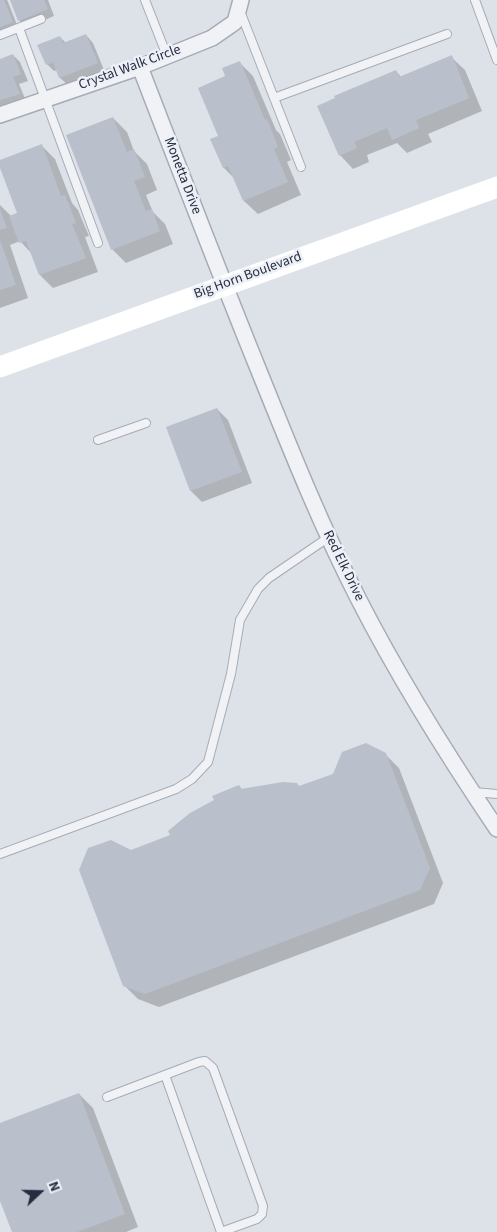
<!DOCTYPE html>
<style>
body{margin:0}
#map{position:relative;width:497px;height:1232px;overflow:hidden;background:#dde1e8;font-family:"Source Sans 3",sans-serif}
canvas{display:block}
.north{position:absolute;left:15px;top:1167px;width:50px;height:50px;-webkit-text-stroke:4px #edf0f6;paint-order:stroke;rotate:69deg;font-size:14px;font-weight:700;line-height:20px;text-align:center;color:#262d40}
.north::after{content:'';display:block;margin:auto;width:18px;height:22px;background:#262d40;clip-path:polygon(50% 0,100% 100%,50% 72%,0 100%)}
</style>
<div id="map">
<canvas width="497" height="1232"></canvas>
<div class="north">N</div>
</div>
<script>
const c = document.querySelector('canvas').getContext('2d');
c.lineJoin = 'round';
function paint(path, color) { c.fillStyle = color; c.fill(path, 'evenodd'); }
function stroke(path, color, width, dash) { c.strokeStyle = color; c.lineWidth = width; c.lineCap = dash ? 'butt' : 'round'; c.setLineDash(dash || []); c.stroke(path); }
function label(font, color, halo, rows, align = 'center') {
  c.font = font + ' "Source Sans 3",sans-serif'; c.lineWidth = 5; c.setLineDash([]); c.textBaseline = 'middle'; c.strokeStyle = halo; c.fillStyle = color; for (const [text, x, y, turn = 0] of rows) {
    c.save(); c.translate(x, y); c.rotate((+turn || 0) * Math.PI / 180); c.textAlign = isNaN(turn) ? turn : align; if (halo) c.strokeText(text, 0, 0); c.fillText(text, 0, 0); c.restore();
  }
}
const shadow = new Path2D(`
 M0,0H7L8,2L19,30L0,37Z
 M11,0H48L54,16L26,28L19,20Z
 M86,35L93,43L104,70L68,85L60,78L58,70L54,71L47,64L60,37L66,43Z
 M13,55L20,62L28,81L19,84L26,101L0,111V60Z
 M451,57L465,70L482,111L428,134L432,142L407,153L397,143L367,155L369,162L353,169L340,155L396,71L402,78Z
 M239,62L253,76L276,130L280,134L291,160L287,162L301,195L258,214L244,201L234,178L224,168L220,137L227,77Z
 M113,118L127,132L134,151L147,164L157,190L146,195L153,212L165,224L173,244L126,263L112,249Z
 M42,146L55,159L72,203L78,210L89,236L85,237L98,272L53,288L40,275L32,254L20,241L10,245L28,298L0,308V205L11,216L19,214L0,161Z
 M217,409L228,420L252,483L202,502L191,491L168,428Z
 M385,754L399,768L443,883L434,904L159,1007L138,999L124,985L131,851L171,836L239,786L243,790L300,787Z
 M79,1094L93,1108L138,1227L126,1232H13L0,1198V1124Z`);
const building = new Path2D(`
 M0,0H4L13,22L0,27Z
 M10,0H44L48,9L18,21Z
 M86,34L98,63L59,78L53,62L46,65L37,45L60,36L63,43Z
 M13,54L21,74L13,77L20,94L0,100V59Z
 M452,55L469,98L416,120L419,128L392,140L387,128L354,142L357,148L339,156L317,106L335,98L334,96L396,70L399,77Z
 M240,61L265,120L267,119L278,147L274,149L288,182L243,201L228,166L223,168L210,139L218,136L198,88L225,76L222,68Z
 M113,117L127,152L134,149L145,177L134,181L146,211L152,209L160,231L111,250L66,135Z
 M42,144L61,196L65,195L76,223L72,224L86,258L39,275L26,241L19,243L9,216L17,213L0,168V160Z
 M0,209L7,228L0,230Z
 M0,240L16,285L0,290Z
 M217,408L242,472L190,491L166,427Z
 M366,743L386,753L430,868L420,890L145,994L123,986L79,870L88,848L111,840L131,850L170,835L168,831L190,813L214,800L212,796L239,785L241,789L283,782L297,783L299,786L333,774L342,752Z
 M79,1093L125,1214L77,1232H12L0,1201V1123Z`);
const lane = new Path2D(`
 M145,0L167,56
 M475,0L497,60
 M240,11L301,167
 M19,28L98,243
 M0,35L41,19
 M274,98L447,34
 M98,440L146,423
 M474,792L497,794
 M0,854L176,789L192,779L208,762L231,674L240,620L258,589L269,578L329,537
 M165,1075L221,1232
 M107,1097L199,1062L205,1061L213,1068L263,1206L262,1214L257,1219L221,1232`);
const street = new Path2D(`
 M140,67C179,168 218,270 259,371C290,448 321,526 359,600C400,680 447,755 497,829
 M0,115L140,67L212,38L235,22L241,0`);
const secondary = new Path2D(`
 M0,367L497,187`);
const streetNames = [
 ["Crystal Walk Circle",130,68,-20],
 ["Monetta Drive",182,176,69],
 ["Big Horn Boulevard",248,276,-20],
 ["Red Elk Drive",343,566,64]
];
paint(shadow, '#0003');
paint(building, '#babfcc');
stroke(lane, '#a6abb6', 10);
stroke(street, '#a6abb6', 18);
stroke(lane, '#f0f2f6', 8);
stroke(street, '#f0f2f6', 15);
stroke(secondary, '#fff', 21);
label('14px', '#262d40', '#edf0f6', streetNames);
</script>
